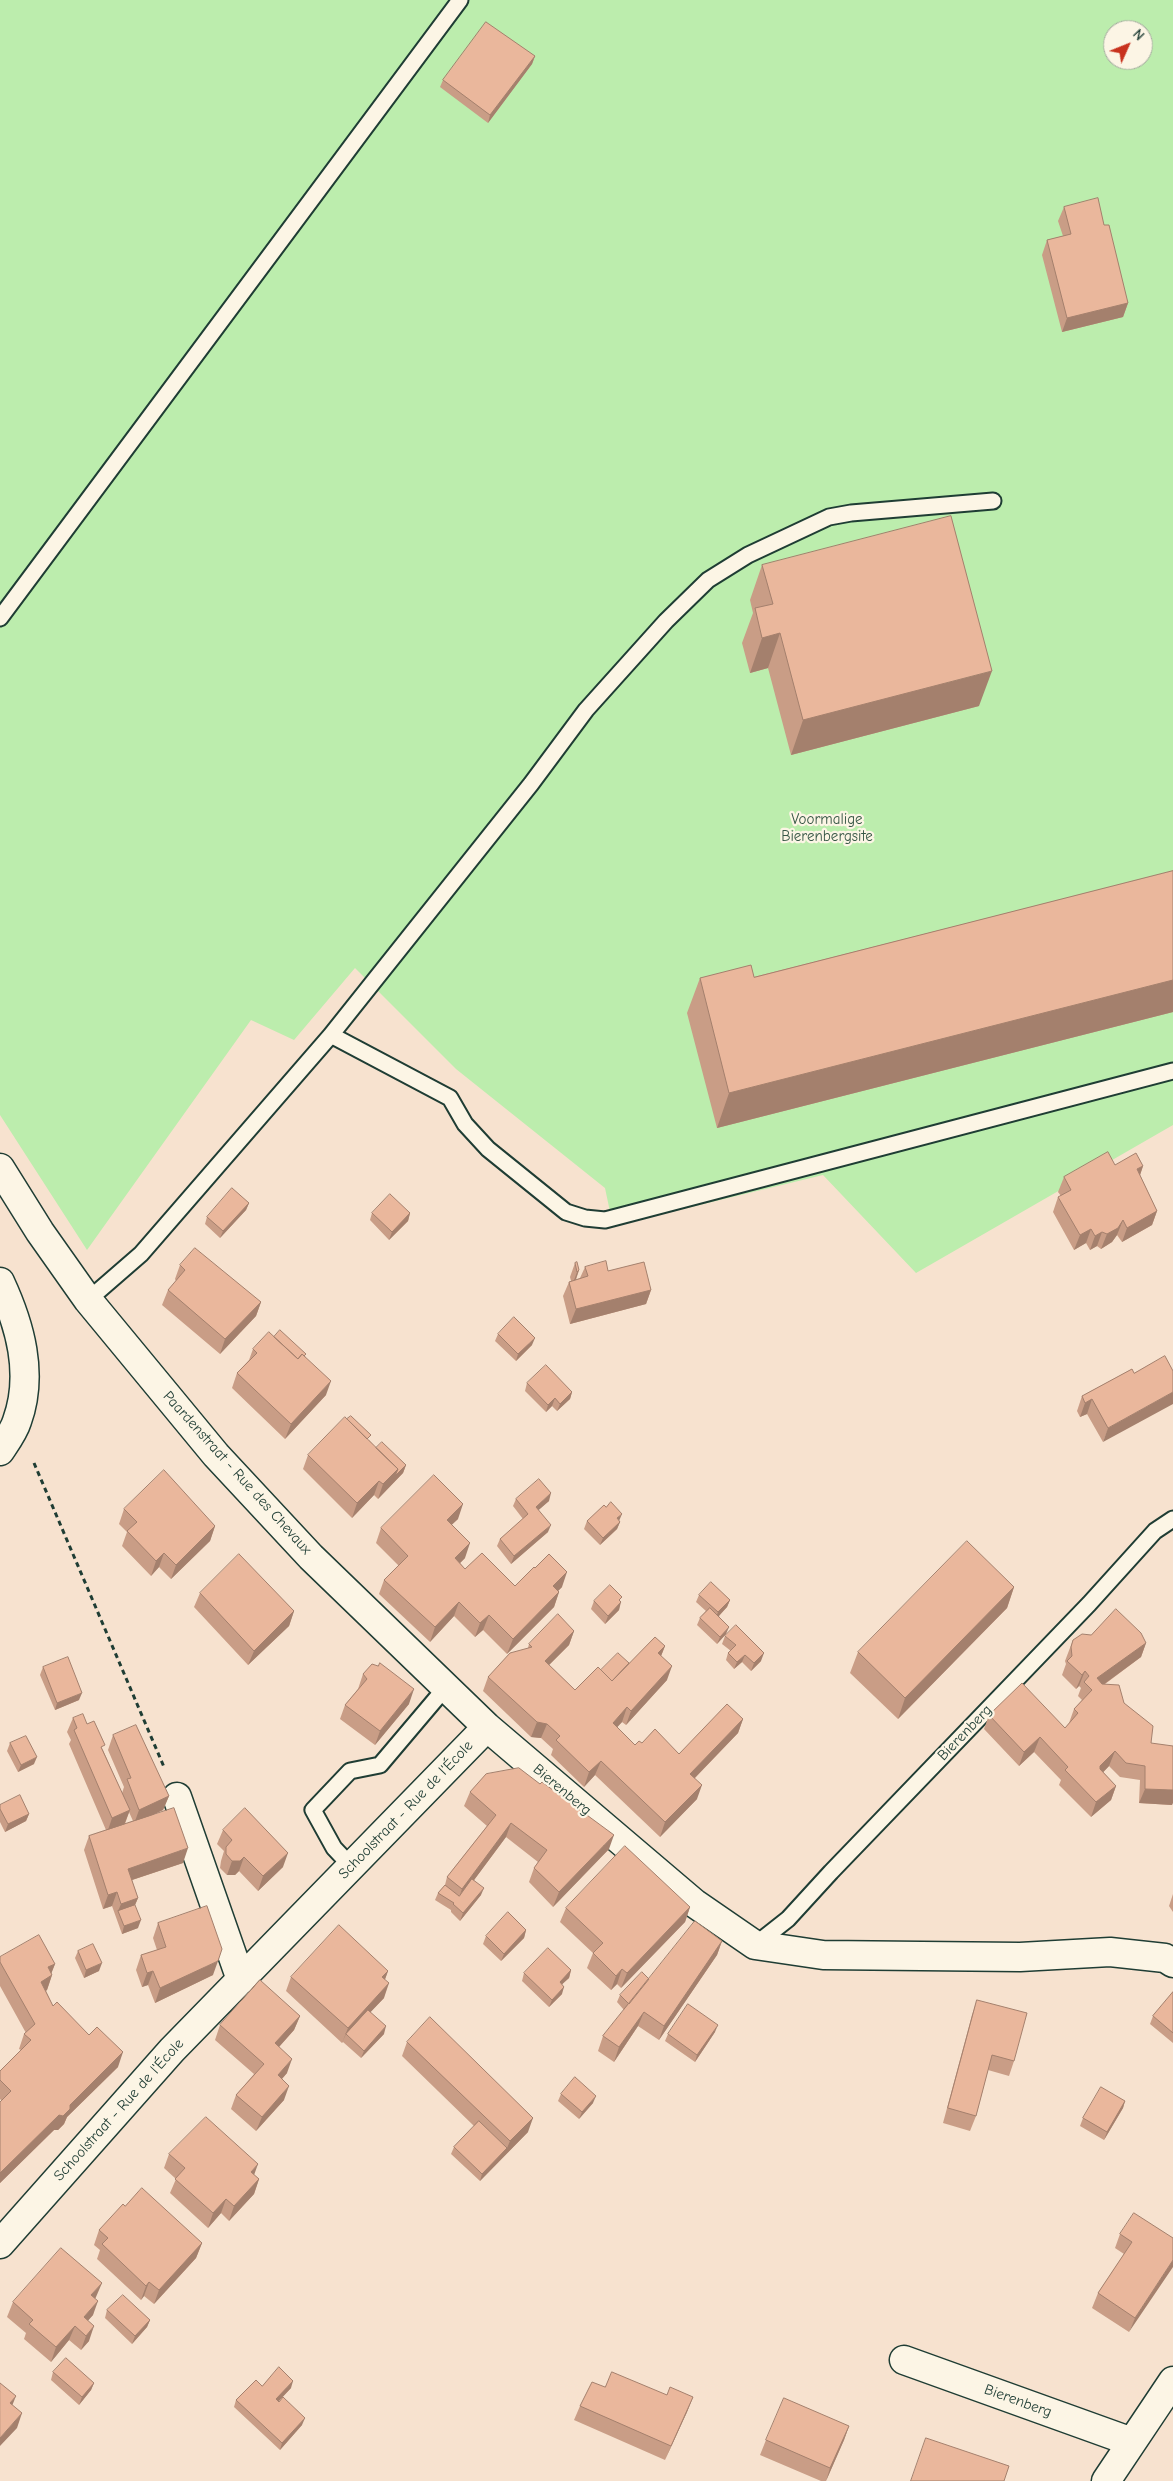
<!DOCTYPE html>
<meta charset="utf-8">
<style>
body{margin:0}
#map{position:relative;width:1173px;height:2481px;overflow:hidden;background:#f7e2cf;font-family:"Comic Neue",sans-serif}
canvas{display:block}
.north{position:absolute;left:1103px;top:20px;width:50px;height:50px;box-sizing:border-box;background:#fcf5e5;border:1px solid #a4ab9e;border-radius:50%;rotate:46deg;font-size:14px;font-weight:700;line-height:20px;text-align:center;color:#1f3d34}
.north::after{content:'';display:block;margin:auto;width:18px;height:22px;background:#c8321e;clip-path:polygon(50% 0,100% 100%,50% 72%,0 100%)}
</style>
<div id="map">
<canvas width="1173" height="2481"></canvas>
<div class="north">N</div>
</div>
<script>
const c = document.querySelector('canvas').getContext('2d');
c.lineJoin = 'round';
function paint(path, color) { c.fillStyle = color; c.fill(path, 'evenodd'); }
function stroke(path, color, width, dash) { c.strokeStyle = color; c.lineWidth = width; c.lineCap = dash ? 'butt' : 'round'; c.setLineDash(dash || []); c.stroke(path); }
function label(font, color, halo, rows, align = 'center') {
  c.font = font + ' "Comic Neue",sans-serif'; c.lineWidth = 4.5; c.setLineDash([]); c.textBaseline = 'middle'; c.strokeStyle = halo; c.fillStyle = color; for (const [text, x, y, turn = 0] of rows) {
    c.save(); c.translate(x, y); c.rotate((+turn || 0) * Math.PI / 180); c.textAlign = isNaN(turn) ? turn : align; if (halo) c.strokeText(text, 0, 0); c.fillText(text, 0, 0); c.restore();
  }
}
const green = new Path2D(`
 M0,0H1173V1125L916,1273L823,1175L613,1226L605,1188L456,1069L355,968L294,1040L251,1020L87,1250L0,1115ZM1113,30H1143V60H1113Z`);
const path = new Path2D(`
 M34,1463L164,1767`);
const lane = new Path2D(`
 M0,618L460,0
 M331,1035L531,784L586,710L666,621L708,580L748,555L829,517L851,513L993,501
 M88,1300L141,1254L331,1035L450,1098L465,1124L488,1149L566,1212L585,1218L605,1220L1173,1071
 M351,1866L334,1848L313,1810L350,1771L380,1765L446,1687
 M755,1945L788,1919L831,1872L1089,1604L1155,1531L1173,1519`);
const street = new Path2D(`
 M0,1168L40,1232L88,1300L216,1455L311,1557L487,1727L694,1903L755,1945L823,1955L1020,1957L1110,1952L1165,1958L1173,1963
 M0,1282C20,1325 34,1374 17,1421C14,1431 6,1442 0,1451
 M177,1797L241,1980
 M0,2244L172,2050L487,1727
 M904,2360L1132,2442
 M1106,2481L1173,2381`);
const wall = new Path2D(`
 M535,56L532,64L488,123L440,87L443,80Z
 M1064,207L1128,303L1123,317L1062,332L1042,255L1047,240L1063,236L1058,221Z
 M762,565L979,706L791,755L768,668L750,673L742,643L753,613L750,600Z
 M1173,871V1012L717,1128L687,1013L700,978L754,977Z
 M1115,1165L1143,1166L1140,1175L1157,1211L1152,1225L1122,1242L1117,1235L1112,1242L1101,1249L1097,1246L1090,1250L1086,1243L1074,1250L1053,1212L1058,1197L1061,1196L1058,1192L1064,1177Z
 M249,1203L246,1210L220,1238L205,1224L207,1217Z
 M372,1213H410L408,1221L389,1240L370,1220Z
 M575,1263L579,1270L576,1280L580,1278L585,1267L608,1271L651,1290L646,1304L570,1324L563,1296L569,1282L571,1281L570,1277Z
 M180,1265L261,1302L256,1316L220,1354L162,1305L168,1290L176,1281L175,1279Z
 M498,1334L532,1345L516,1361L495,1341Z
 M274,1337L305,1356L326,1395L285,1439L232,1388L237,1373L249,1360L253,1349Z
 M1132,1369L1103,1442L1087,1414L1080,1417L1077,1411L1082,1396Z
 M527,1383L572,1392L570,1399L557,1411L552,1406L546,1412L525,1391Z
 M369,1440L376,1448L406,1465L403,1473L378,1499L374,1495L352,1518L303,1469L308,1455Z
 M516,1499L549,1501L538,1510L548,1532L511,1564L497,1546L500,1539L523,1519L513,1506Z
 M124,1509L215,1526L210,1541L171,1579L159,1567L151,1576L122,1546L127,1532L119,1524Z
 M458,1519L451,1525L465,1558L460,1563L465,1569L515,1586L562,1587L558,1591L559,1592L554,1607L507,1654L483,1630L475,1637L454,1616L430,1642L379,1594L384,1580L399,1566L376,1543L381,1528Z
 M587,1521H619L620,1522L617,1529L600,1545L584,1529Z
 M1014,1587L1007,1608L898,1719L850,1673L858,1652Z
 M200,1593L294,1611L289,1626L248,1665L194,1607Z
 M699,1595L730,1600L727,1607L719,1616L726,1634L717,1644L697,1625L700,1618L706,1611L696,1602Z
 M594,1601H620L619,1610L605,1624L591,1609Z
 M574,1631L569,1645L549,1665L575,1690L601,1670L629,1663L665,1646L661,1656L667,1680L626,1725L622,1722L617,1727L635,1745L642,1743L679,1754L743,1719L738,1733L695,1778L697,1799L660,1837L595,1775L584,1787L551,1755L553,1749L541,1738L531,1737L483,1691L488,1677L528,1648L529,1644Z
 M725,1636L761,1661L751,1671L742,1662L734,1669L726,1660L728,1653L731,1651L722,1644Z
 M1073,1640L1146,1643L1141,1657L1105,1684L1124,1703L1151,1743L1172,1805L1139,1803L1140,1780L1120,1777L1109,1766L1103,1772L1116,1786L1111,1800L1091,1817L1059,1785L1061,1780L1034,1752L1019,1766L984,1729L989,1715L1065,1728L1069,1723L1074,1709L1082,1700L1078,1696L1081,1688L1079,1686L1076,1689L1062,1675L1066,1664L1065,1661Z
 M378,1666L409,1704L375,1745L340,1719L345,1705L358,1689L363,1674Z
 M43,1667L79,1700L55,1710L40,1675Z
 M73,1718L87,1724L103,1750L122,1793L124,1787L108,1750L113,1735L169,1796L163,1810L154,1814L183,1863L132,1880L138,1898L135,1905L138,1928L122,1934L112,1906L103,1909L84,1850L89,1836L106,1830L69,1744L71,1740L67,1732ZM129,1812L133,1821L125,1824Z
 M10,1743L34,1764L18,1772L7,1751Z
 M470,1792L609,1849L553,1907L529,1882L534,1868L538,1862L506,1837L474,1880L481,1895L460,1921L451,1912V1910L435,1900L438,1893L445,1885L447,1877L487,1826L464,1806Z
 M0,1805L29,1814L26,1821L5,1832L0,1822Z
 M223,1830L283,1867L258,1891L239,1871L235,1875H227L220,1868L221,1861L224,1851L217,1844Z
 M1173,1894V1912L1169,1906Z
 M690,1907L685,1922L621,1988L617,1984L611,1990L587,1968L593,1953L560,1922L566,1908Z
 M158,1923L213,1975L155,2003L148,1985L142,1987L136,1970L141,1955L157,1950L153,1938Z
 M526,1930L524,1938L501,1961L483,1944L486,1936Z
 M722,1941L717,1955L659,2040L638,2026L614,2062L598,2051L603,2036L624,2010L617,2002L620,1995Z
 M78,1951L99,1971L84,1978L75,1958Z
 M0,1957L55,1964L51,1973L52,1975L47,1990L46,1991L53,2006L118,2067L67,2117L64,2124L58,2130H54L0,2183V2102L2,2101L0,2099V2071L21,2050L19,2049L24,2034L26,2033L0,1986Z
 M571,1970L569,1978L562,1984V1994L549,2007L522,1981L524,1973Z
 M388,1971L385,1979L384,1998L370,2012L384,2034L361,2058L343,2042L342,2043L286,1991L291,1977Z
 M1173,1992V2043L1150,2024L1153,2016Z
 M977,2000L1014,2061L1009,2076L988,2070L976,2116L970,2131L943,2123L972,2015Z
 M300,2016L294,2030L279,2047L287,2073L282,2079L284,2100L256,2131L231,2109L236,2095L254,2074L215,2040L220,2025Z
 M715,2032L695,2062L665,2041L668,2034Z
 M407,2042L528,2132L480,2181L451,2154L454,2147L474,2126L402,2056Z
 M561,2094L593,2103L579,2119L558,2101Z
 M1125,2101L1123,2108L1104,2140L1080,2126L1083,2118Z
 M169,2154L254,2175L259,2179L254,2194L229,2221L221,2213L208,2228L170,2193L176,2179L164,2168Z
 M125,2206L202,2243L196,2258L154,2304L144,2296L141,2300L97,2259L100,2250L94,2245L99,2230Z
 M1120,2234L1173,2238L1129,2332L1092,2308L1098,2293L1124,2254L1115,2248Z
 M96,2297L95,2299L93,2315L88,2320L89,2341L81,2350L69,2340L51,2362L24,2339L26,2333L7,2317L13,2302Z
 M107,2310L150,2320L147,2327L132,2344L105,2318Z
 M53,2372L94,2383L91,2390L79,2405L51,2380Z
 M262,2386L291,2388L279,2401L302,2425L280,2450L234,2407L236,2400Z
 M605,2387L667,2395L693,2397L687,2412L665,2460L574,2420L580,2406Z
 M849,2426L844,2440L826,2481H821L760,2455L766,2440Z`);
const shadedWall = new Path2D(`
 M535,56L532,64L488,123L490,115Z
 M1128,303L1123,317L1062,332L1067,318Z
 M780,633L768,668L750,673L762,638Z
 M992,671L979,706L791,755L803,720Z
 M1173,980V1012L717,1128L729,1093Z
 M1143,1166L1138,1181L1137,1169Z
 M249,1203L246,1210L220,1238L223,1231Z
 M1157,1211L1152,1225L1122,1242L1127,1228Z
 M410,1213L408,1221L389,1240L392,1232Z
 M1123,1220L1117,1235L1112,1242L1101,1249L1107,1234Z
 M1091,1229L1086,1243L1074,1250L1080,1235Z
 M1102,1232L1097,1246L1090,1250L1095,1236Z
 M579,1270L574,1284L572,1286L577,1272Z
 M651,1290L646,1304L570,1324L576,1309Z
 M261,1302L256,1316L220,1354L225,1339Z
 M535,1338L532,1345L516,1361L518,1354Z
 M331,1381L326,1395L285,1439L291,1424Z
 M572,1392L570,1399L557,1411L560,1404Z
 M1173,1392V1404L1103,1442L1108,1428Z
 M555,1398L552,1406L546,1412L548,1405Z
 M1092,1399L1087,1414L1080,1417L1085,1403Z
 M406,1465L403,1473L378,1499L383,1484L398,1469Z
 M379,1481L374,1495L352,1518L357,1503Z
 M551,1493L549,1501L533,1515L536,1507Z
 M463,1504L458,1519L441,1535L447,1520Z
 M622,1514L619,1521L617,1518Z
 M620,1522L617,1529L600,1545L603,1538Z
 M551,1525L548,1532L511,1564L514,1556Z
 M215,1526L210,1541L171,1579L176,1565Z
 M470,1543L465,1558L450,1573L455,1558Z
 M164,1553L159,1567L151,1576L156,1561Z
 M567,1572L562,1587L548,1601L553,1586Z
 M1014,1587L1007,1608L898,1719L905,1698Z
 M559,1592L554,1607L507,1654L513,1639Z
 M730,1600L727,1607L715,1620L718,1612Z
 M459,1602L454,1616L430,1642L435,1627Z
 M621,1602L619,1610L605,1624L608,1616Z
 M294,1611L289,1626L248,1665L254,1651Z
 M489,1615L483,1630L475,1637L480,1623Z
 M729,1627L726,1634L717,1644L720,1637Z
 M574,1631L569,1645L539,1675L545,1661Z
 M1146,1643L1141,1657L1092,1693L1097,1678Z
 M665,1646L659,1661L658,1653Z
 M764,1653L761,1661L751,1671L754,1663Z
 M745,1655L742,1662L734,1669L737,1662Z
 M672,1666L667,1680L626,1725L631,1711Z
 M1085,1671L1079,1686L1076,1689L1082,1675Z
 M414,1689L409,1704L375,1745L380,1731Z
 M82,1693L79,1700L55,1710L57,1703Z
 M627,1707L622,1722L608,1737L613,1723Z
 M743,1719L738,1733L685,1788L690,1774Z
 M537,1722L547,1724L541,1738L531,1737Z
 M1040,1737L1034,1752L1019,1766L1024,1752Z
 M1115,1751L1109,1766L1095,1781L1100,1766Z
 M37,1757L34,1764L18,1772L21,1765Z
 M601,1761L595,1775L584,1787L589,1772Z
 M702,1785L697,1799L660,1837L665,1822Z
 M1116,1786L1111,1800L1091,1817L1096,1802Z
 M1145,1789L1173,1790V1803L1172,1805L1139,1803Z
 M169,1796L163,1810L134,1824L139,1810Z
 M130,1810L124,1825L107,1833L112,1818Z
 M29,1814L26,1821L5,1832L8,1824Z
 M511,1823L506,1837L457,1903L462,1889Z
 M614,1835L609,1849L553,1907L559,1892Z
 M188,1848L183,1863L123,1883L128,1869Z
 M288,1853L283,1867L258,1891L263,1876Z
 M244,1857L239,1871L235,1875H227L232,1861Z
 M484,1888L481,1895L460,1921L463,1913Z
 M117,1892L112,1906L103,1909L108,1895Z
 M138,1898L132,1912L118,1911L121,1904Z
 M690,1907L685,1922L621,1988L627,1973Z
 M141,1920L138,1928L122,1934L124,1926Z
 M526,1930L524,1938L501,1961L504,1954Z
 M722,1941L717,1955L659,2040L664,2026Z
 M218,1961L213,1975L155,2003L160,1988Z
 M102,1963L99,1971L84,1978L86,1970Z
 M55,1964L50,1977L52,1975L47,1990L36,1996L41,1982L48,1967Z
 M622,1969L617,1984L611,1990L616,1976Z
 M571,1970L569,1978L557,1989L560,1982Z
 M153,1971L148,1985L142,1987L147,1973Z
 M388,1971L383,1985L382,1977Z
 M389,1983L384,1998L348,2036L346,2034L342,2043L348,2028Z
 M564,1987L562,1994L549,2007L552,2000Z
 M644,2012L638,2026L614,2062L619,2047Z
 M300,2016L294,2030L270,2057L275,2043Z
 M718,2025L715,2032L695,2062L697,2055Z
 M386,2026L384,2034L361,2058L364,2051Z
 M123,2052L118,2067L67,2117L64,2124L58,2130H54L0,2183V2173Z
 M292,2059L287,2073L272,2090L278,2075Z
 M289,2086L284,2100L256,2131L262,2117Z
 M596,2096L593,2103L579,2119L582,2112Z
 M1125,2101L1123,2108L1104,2140L1107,2132Z
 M533,2118L528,2132L480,2181L482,2174L507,2148L510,2141Z
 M258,2164L253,2178L251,2172Z
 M259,2179L254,2194L229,2221L234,2206Z
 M226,2199L221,2213L208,2228L213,2213Z
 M202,2243L196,2258L154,2304L159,2290Z
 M1173,2260V2267L1129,2332L1135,2318Z
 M149,2282L144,2296L141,2300L146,2286Z
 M102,2283L96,2297L86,2309L91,2295Z
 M98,2301L93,2315L79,2331L84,2317Z
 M150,2320L147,2327L132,2344L135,2336Z
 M75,2326L69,2340L51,2362L56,2347Z
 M94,2326L89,2341L81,2350L86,2336Z
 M293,2381L291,2388L274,2406L276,2399Z
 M94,2383L91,2390L79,2405L82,2397Z
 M16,2396L10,2411V2403Z
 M693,2397L687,2412L665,2460L671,2446Z
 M22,2413L17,2428L0,2446V2438Z
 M305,2418L302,2425L280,2450L282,2443Z
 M849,2426L844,2440L826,2481L830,2468Z`);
const building = new Path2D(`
 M486,22L535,56L490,115L443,80Z
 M1098,198L1104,225H1109L1128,303L1067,318L1047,240L1071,234L1064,207Z
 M951,516L992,671L803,720L780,633L762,638L755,608L773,604L762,565Z
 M1173,871V980L729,1093L700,978L751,965L754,977Z
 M1108,1152L1115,1165L1136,1153L1143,1166L1137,1169L1157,1211L1127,1228L1123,1220L1118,1228L1107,1234L1102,1232L1095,1236L1091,1229L1080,1235L1058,1197L1071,1190L1064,1177Z
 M232,1188L249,1203L223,1231L207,1217Z
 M390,1194L410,1213L392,1232L372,1213Z
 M195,1248L261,1302L225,1339L168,1290L185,1270L180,1265Z
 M606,1261L608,1271L644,1262L651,1290L576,1309L569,1282L588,1276L585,1267Z
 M577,1262L579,1270L577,1272L575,1263Z
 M514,1317L535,1338L518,1354L498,1334Z
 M280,1330L306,1354L304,1356L302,1354L298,1359L274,1337Z
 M269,1332L298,1359L302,1354L331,1381L291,1424L237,1373L257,1353L253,1349Z
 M1165,1356L1173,1371V1392L1108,1428L1092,1399L1085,1403L1082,1396L1132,1369L1134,1373Z
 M546,1365L572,1392L560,1404L555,1398L548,1405L527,1383Z
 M351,1416L371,1435L367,1439L347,1419Z
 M345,1417L398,1469L383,1484L379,1481L357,1503L308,1455Z
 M382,1442L406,1465L395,1476L398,1469L376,1448Z
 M164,1470L215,1526L176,1565L164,1553L156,1561L127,1531L137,1522L124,1509Z
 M434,1475L463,1504L447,1520L470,1543L455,1558L465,1569L482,1553L515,1586L534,1567L535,1568L549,1554L567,1572L553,1586L559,1592L513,1639L489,1615L480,1623L459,1602L435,1627L384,1580L408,1556L381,1528Z
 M539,1479L551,1493L536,1507L551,1525L514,1556L500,1539L528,1514L516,1499Z
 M611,1502L622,1514L617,1518L620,1522L603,1538L587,1521L604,1505L606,1507Z
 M967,1541L1014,1587L905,1698L858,1652Z
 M239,1554L294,1611L254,1651L200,1593Z
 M711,1582L730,1600L718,1612L699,1595Z
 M610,1585L622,1597L619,1600L621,1602L608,1616L594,1601Z
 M710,1608L729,1627L720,1637L700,1618Z
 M1116,1609L1141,1633L1146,1643L1097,1678L1102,1684L1119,1685L1124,1703L1153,1726L1151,1743L1173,1746V1790L1145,1789V1766L1126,1763L1115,1751L1100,1766V1769L1116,1786L1096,1802L1065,1770L1068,1767L1040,1737L1024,1752L989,1715L1022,1683L1065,1728L1078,1713L1074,1709L1092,1690L1084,1682L1089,1676L1085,1671L1082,1675L1067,1661L1072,1656L1071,1647L1073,1640L1082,1634L1091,1635Z
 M558,1614L574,1631L545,1661L575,1690L598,1667L612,1681L655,1637L665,1646L658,1653L672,1666L631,1711L627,1707L613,1723L635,1745L639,1741L642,1743L655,1729L679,1754L727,1704L743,1719L690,1774L702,1785L665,1822L601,1761L589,1772L556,1740L560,1736L547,1724L537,1722L488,1677L510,1653L532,1647L529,1644Z
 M736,1625L764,1653L754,1663L745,1655L737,1662L728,1653L736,1645L725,1636Z
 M618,1653L629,1663L612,1681L601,1670Z
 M68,1657L82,1693L57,1703L43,1667Z
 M380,1663L414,1689L380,1731L345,1705L367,1679L363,1674L372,1664L378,1666Z
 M83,1714L87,1724L94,1721L105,1745L101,1747L130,1810L112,1818L74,1730L77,1728L73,1718Z
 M136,1725L169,1796L139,1810L127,1779L131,1778L113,1735Z
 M26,1736L37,1757L21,1765L10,1743Z
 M519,1768L540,1784L542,1782L614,1835L559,1892L534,1868L547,1850L511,1823L462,1889L447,1877L496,1815L470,1792L486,1774Z
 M20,1795L29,1814L8,1824L0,1809V1805Z
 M174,1808L188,1848L128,1869L138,1898L121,1904L117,1892L108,1895L89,1836Z
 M245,1808L288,1853L263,1876L244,1857L240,1861H232L226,1854V1847L232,1840L223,1830Z
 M625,1846L690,1907L627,1973L622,1969L616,1976L593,1953L603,1943L566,1908Z
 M472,1879L484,1888L463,1913L453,1904L454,1903L438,1893L445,1885L459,1896Z
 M135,1905L141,1920L124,1926L118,1911Z
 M207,1906L222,1949L218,1961L160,1988L153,1971L147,1973L141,1955L166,1947L158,1923Z
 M508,1912L526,1930L504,1954L486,1936Z
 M695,1921L722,1941L664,2026L644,2012L619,2047L603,2036Z
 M339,1925L388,1971L382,1977L389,1983L348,2028L291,1977Z
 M39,1935L55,1964L48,1967L52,1975L41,1982L53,2006L57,2002L89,2035L97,2027L123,2052L70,2105V2109L63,2116L59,2115L0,2173V2102L11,2091L0,2080V2071L31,2040L24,2034L35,2024L0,1962V1957Z
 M93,1944L102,1963L86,1970L78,1951Z
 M548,1948L571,1970L560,1982L564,1987L552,2000L524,1973Z
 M642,1972L649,1979L629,2004L620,1995Z
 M260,1980L300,2016L275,2043L292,2059L278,2075L289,2086L262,2117L236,2095L264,2064L220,2025Z
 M1173,1992V2033L1153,2016Z
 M977,2000L1027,2013L1014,2061L992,2055L976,2116L948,2108Z
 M688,2004L718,2025L697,2055L668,2034Z
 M368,2010L386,2026L364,2051L346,2034Z
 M430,2017L533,2118L510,2141L407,2042Z
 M575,2077L596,2096L582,2112L561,2094Z
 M1101,2087L1125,2101L1107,2132L1083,2118Z
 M206,2117L258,2164L251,2172L259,2179L234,2206L226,2199L213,2213L175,2179L185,2168L169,2154Z
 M479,2121L507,2148L482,2174L454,2147Z
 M142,2188L202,2243L159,2290L149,2282L146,2286L102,2244L108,2238L99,2230L123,2204L125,2206Z
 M1134,2213L1173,2238V2260L1135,2318L1098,2293L1132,2242L1120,2234Z
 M61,2248L102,2283L91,2295L98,2301L84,2317L94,2326L86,2336L75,2326L56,2347L29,2324L33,2320L13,2302Z
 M123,2295L150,2320L135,2336L107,2310Z
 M66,2358L94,2383L82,2397L53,2372Z
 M279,2367L293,2381L276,2399L279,2402L283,2397L305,2418L282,2443L236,2400L256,2380L262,2386Z
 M612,2372L667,2395L670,2387L693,2397L671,2446L580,2406L592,2382L605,2387Z
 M0,2383L16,2396L10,2403L22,2413L0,2438Z
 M784,2398L849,2426L830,2468L766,2440Z
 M926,2438L1009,2466L1004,2481H911Z`);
const parkNames = [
 ["Voormalige",827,820],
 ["Bierenbergsite",827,837]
];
const streetNames = [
 ["Paardenstraat - Rue des Chevaux",237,1473,48],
 ["Bierenberg",965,1733,-46],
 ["Bierenberg",562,1790,40],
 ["Schoolstraat - Rue de l'École",406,1810,-46],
 ["Schoolstraat - Rue de l'École",119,2110,-48],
 ["Bierenberg",1018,2401,20]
];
paint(green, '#bcedad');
stroke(lane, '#1f3d34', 19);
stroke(street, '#1f3d34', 31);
stroke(path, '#1f3d34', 3, [5, 4]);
stroke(lane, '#fcf5e5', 15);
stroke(street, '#fcf5e5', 28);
paint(wall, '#c99d86');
paint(shadedWall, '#a4806d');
paint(building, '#eab79c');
stroke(building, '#a4806d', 1);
label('15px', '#375746', '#fcf5e5', parkNames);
label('15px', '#1f3d34', '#fcf5e5', streetNames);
</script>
